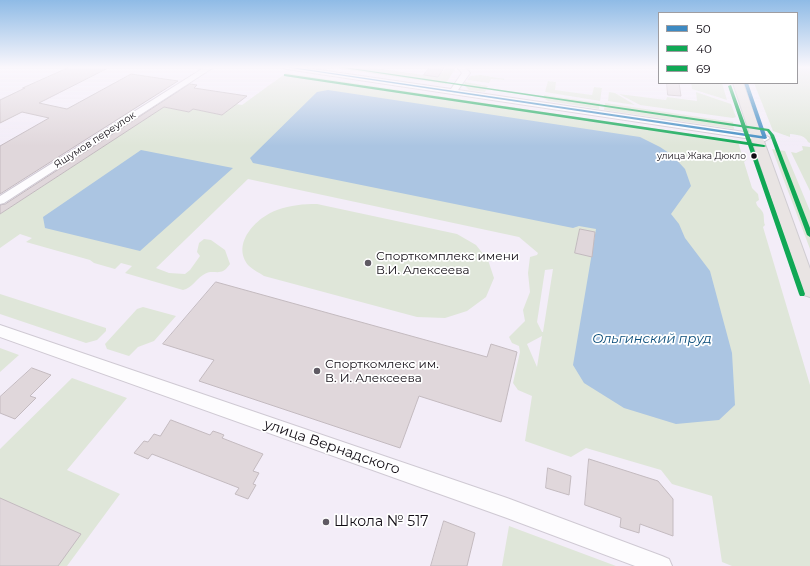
<!DOCTYPE html>
<meta charset="utf-8">
<style>
body{margin:0}
#map{position:relative;width:810px;height:566px;overflow:hidden;background:#f3edf8;font-family:Montserrat,sans-serif}
canvas{display:block}
.legend{position:absolute;left:658px;top:12px;width:140px;height:72px;box-sizing:border-box;background:#fff;border:1px solid #9f9da1;margin:0;padding:5px 7px;list-style:none;font-size:12px;color:#100b13}
.legend li{display:flex;align-items:center;gap:8px;height:20px}
.legend b{width:20px;border:1px solid #9f9da1}
</style>
<div id="map">
<canvas width="810" height="566"></canvas>
<ul class="legend">
<li><b style="height:5px;background:#3d8ac2"></b>50</li>
<li><b style="height:5px;background:#10a855"></b>40</li>
<li><b style="height:5px;background:#10a855"></b>69</li>
</ul>
</div>
<script>
const c = document.querySelector('canvas').getContext('2d');
c.lineJoin = 'round';
function paint(path, color) { c.fillStyle = color; c.fill(path, 'evenodd'); }
function stroke(path, color, width, dash) { c.strokeStyle = color; c.lineWidth = width; c.lineCap = dash ? 'butt' : 'round'; c.setLineDash(dash || []); c.stroke(path); }
function label(font, color, halo, rows, align = 'center') {
  c.font = font + ' Montserrat,sans-serif'; c.lineWidth = 3.5; c.setLineDash([]); c.textBaseline = 'middle'; c.strokeStyle = halo; c.fillStyle = color; for (const [text, x, y, turn = 0] of rows) {
    c.save(); c.translate(x, y); c.rotate((+turn || 0) * Math.PI / 180); c.textAlign = isNaN(turn) ? turn : align; if (halo) c.strokeText(text, 0, 0); c.fillText(text, 0, 0); c.restore();
  }
}
const green = new Path2D(`
 M327,67H367L438,77L446,68L442,67H456L446,84Z
 M797,67H810V143L808,142C805,135 798,135 790,134V137L773,131L754,83H797Z
 M286,73L731,140L738,142L742,155L747,159L744,162L752,188L758,194L759,200L756,202C757,207 759,207 762,211C765,215 763,221 765,225L763,227L810,385V566H732L722,562L712,496L672,484L661,470L586,448L571,457L525,441L532,396L518,390L513,383L520,352L519,346L512,343L509,337L525,321L523,310L530,292L528,273L530,257L537,255L538,253L519,237L248,179L156,268L169,273L185,274L190,270L200,256L197,252L199,243L204,239L211,240L225,250L230,264C220,279 214,267 203,275C195,280 192,288 183,290L125,273L132,266L121,263L115,269L94,263L90,260L26,242L32,238L20,234L0,248V214L164,107L189,112L193,109L222,115L236,104L242,105ZM553,269L543,332H542L537,322L545,270ZM542,336L537,367L527,344Z
 M480,75H481L505,79L504,80L491,79L489,83L467,80L470,76Z
 M548,81L556,82L555,90L592,95L594,87L602,88L600,101L545,92Z
 M465,82L488,86L485,92L469,90L464,85Z
 M691,83H722L727,100L692,89Z
 M609,92L615,93L635,105L608,101Z
 M696,92L731,104L736,117L733,118L640,105L619,94L666,100L667,97L697,101Z
 M544,95L600,103L599,109L548,101L543,98Z
 M605,103L733,122L734,129L604,110Z
 M802,146L810,147V191L791,152L796,153L803,150Z
 M772,149L785,151L810,211V249Z
 M317,204L457,234L476,245L488,260L494,278L486,297L467,311L445,318L417,317L264,276C260,273 253,270 249,266C230,244 257,217 277,210C291,205 303,204 317,204Z
 M0,294L106,328V331L97,340L86,343L0,314Z
 M143,307L176,316L154,341L138,347L129,356L107,349L105,344L137,309Z
 M0,348L19,355L0,372Z
 M72,378L127,398L67,470L120,494L67,566H0V449Z
 M509,526L616,566H502Z`);
const water = new Path2D(`
 M328,90L640,137L660,147L672,155L685,169L691,186L671,214L679,224L685,238L710,271L732,353L735,405L719,420L676,424L624,408L584,383L573,365L596,229L579,226L573,228L253,163L250,158L317,92Z
 M141,150L233,168L140,251L45,228L43,217Z`);
const building = new Path2D(`
 M70,67H110L39,103L67,109L131,74L178,81L0,194V146L49,118L22,112L0,123V100L25,88H23Z
 M430,67H434L444,68L438,77L424,75Z
 M667,83H679L681,96L668,95Z
 M190,84L197,85L194,88L247,96L222,115L193,109L189,112L164,107L0,214V205L5,204Z
 M580,229L595,232L592,257L575,253Z
 M216,282L487,357L491,344L517,352L501,422L419,396L400,448L199,381L214,360L163,344Z
 M32,368L51,375L30,396L36,398L15,419L0,413V397Z
 M171,420L210,435L213,431L219,433L224,435L222,438L263,454L253,471L259,473L253,484L256,485L248,499L235,494L239,488L152,454L148,459L134,453L144,441L148,442L154,434L160,436Z
 M589,459L658,481L673,499V536L640,524L639,533L620,527L621,518L585,505Z
 M548,468L571,476L569,495L546,488Z
 M0,498L81,534L58,566H0Z
 M444,521L475,533L467,566H431Z`);
const minor = new Path2D(`
 M205,67H214L4,203L0,204V196Z
 M282,67H299L451,89L462,73L457,67H465L470,73L458,90L765,135L770,138L765,141L286,69Z
 M0,325L507,498L662,556L669,559L672,566H635L507,518L0,337Z`);
const major = new Path2D(`
 M733,83H743L810,269V297L804,295L802,291Z`);
const bus1 = new Path2D(`
 M284,67H291L762,136L744,83H748L767,138L765,139Z`);
const bus2 = new Path2D(`
 M285,74L747,142L728,86L731,85L752,143L764,145L766,146L764,147L753,146L805,294L804,296H800L799,294L748,145L284,76V74Z`);
const bus3 = new Path2D(`
 M337,67H344L769,129L774,135L810,228V237L807,235L770,135L767,131Z`);
const markers = [
 [754,156,3.5,"#100b13"],
 [368,263,4,"#5f5a63"],
 [317,371,4,"#5f5a63"],
 [326,522,4,"#5f5a63"]
];
const farBusnames = [
 ["улица Жака Дюкло",746,156]
];
const farStreetnames = [
 ["Яшумов переулок",95,140,-33]
];
const poiNames = [
 ["Спорткомплекс имени",376,256],
 ["В.И. Алексеева",376,270],
 ["Спорткомлекс им.",325,364],
 ["В. И. Алексеева",325,378]
];
const waterNames = [
 ["Ольгинский пруд",652,339]
];
const nearStreetnames = [
 ["улица Вернадского",332,447,19]
];
const nearPoinames = [
 ["Школа № 517",334,522]
];
paint(green, '#dfe6d9');
paint(water, '#abc5e2');
paint(building, '#e0d7db');
stroke(building, '#c3babf', 1);
stroke(minor, '#cfc9d3', 2);
stroke(major, '#d0cdd2', 2);
paint(minor, '#fdfcfe');
paint(major, '#e9e4e3');
paint(bus1, '#3d8ac2');
paint(bus2, '#10a855');
paint(bus3, '#10a855');
const sky = c.createLinearGradient(0, 0, 0, 146);
sky.addColorStop(0, '#8fbbe6');
sky.addColorStop(0.46, '#faf7fc');
sky.addColorStop(1, '#faf7fc00');
c.fillStyle = sky;
c.fillRect(0, 0, 810, 146);
for (const [x, y, r, color] of markers) { const dot = new Path2D(); dot.arc(x, y, r, 0, 2 * Math.PI); c.fillStyle = color; c.fill(dot); stroke(dot, '#fff', 1.5); }
label('9px', '#100b13', '#fff', farBusnames, 'right');
label('10px', '#100b13', '#fff', farStreetnames);
label('12px', '#100b13', '#fff', poiNames, 'left');
label('italic 13px', '#064a78', '#fff', waterNames);
label('14px', '#100b13', '#fff', nearStreetnames);
label('14px', '#100b13', '#fff', nearPoinames, 'left');
</script>
